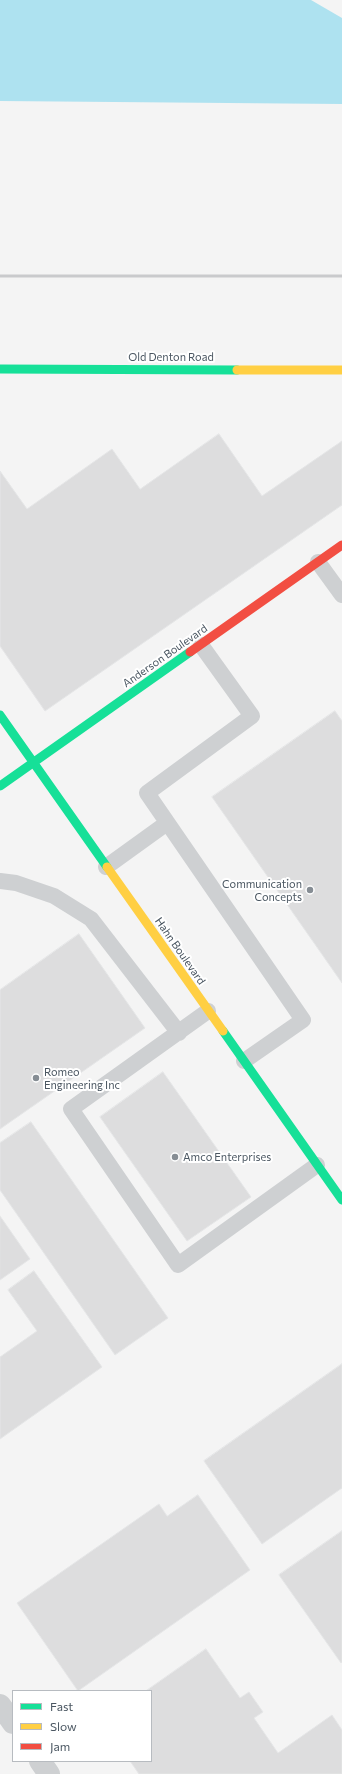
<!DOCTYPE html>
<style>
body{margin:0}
#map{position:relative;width:342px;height:1774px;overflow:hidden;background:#f4f4f4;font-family:Commissioner,sans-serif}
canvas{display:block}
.legend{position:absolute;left:12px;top:1690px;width:140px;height:72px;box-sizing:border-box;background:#fff;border:1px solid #b7bbc0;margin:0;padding:5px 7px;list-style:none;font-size:12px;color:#4a5661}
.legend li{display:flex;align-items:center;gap:8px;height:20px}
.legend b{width:20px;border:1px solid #b7bbc0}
</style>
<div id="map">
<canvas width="342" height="1774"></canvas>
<ul class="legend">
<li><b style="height:5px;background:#16e098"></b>Fast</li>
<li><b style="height:5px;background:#ffcf43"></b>Slow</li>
<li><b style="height:5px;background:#f24e42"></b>Jam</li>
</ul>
</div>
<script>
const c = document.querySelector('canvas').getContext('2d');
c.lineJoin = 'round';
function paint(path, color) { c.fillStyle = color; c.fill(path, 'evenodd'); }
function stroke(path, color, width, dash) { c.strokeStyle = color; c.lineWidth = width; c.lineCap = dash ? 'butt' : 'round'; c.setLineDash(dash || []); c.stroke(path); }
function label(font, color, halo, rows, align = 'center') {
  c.font = font + ' Commissioner,sans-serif'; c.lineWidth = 4; c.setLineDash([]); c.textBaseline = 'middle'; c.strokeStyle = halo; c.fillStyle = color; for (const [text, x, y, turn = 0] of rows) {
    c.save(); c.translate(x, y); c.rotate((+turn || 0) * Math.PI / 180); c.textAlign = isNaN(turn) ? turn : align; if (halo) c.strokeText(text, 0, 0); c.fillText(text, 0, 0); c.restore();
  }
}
const water = new Path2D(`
 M0,0H311L342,18V104L0,101Z`);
const building = new Path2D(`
 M219,434L262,496L342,441V505L45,711L0,646V471L27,509L112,449L140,489Z
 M335,711L342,721V983L212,797Z
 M79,934L145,1028L0,1129V990Z
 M163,1072L251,1197L187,1241L100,1117Z
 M31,1122L168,1318L115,1355L0,1190V1143Z
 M0,1216L30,1259L0,1280Z
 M34,1271L102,1367L0,1439V1357L37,1331L8,1290Z
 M342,1364V1488L262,1544L204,1461Z
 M198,1495L250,1570L78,1691L17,1603L159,1504L167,1516Z
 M342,1531V1662L341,1663L279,1575Z
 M206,1649L240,1698L249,1692L263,1712L254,1718L278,1753L332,1715L342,1730V1774H139L130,1761H151V1691H146Z`);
const lane = new Path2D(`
 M318,562L342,595
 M201,645L252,716L147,793L303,1020L244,1061
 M106,867L167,823
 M0,881L16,883L54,896L91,919L179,1033
 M208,1011L71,1109L178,1265L317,1165`);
const street = new Path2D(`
 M0,1705L13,1723
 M40,1761L49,1774`);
const fast = new Path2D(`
 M0,369L237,370
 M0,715L107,867
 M0,786L190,652
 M223,1031L342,1200`);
const slow = new Path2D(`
 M237,370H342
 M107,867L223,1031`);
const jam = new Path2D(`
 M190,652L342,545`);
const rail = new Path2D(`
 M0,276H342`);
const markers = [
 [310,890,4,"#868d94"],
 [36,1078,4,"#868d94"],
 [175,1157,4,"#868d94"]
];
const streetNames = [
 ["Old Denton Road",171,357],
 ["Anderson Boulevard",165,656,-35],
 ["Hahn Boulevard",180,951,55]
];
const poiNames = [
 ["Communication",302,884,"right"],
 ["Concepts",302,897,"right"],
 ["Romeo",44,1072],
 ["Engineering Inc",44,1085],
 ["Amco Enterprises",183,1157]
];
paint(water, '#aee2f0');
paint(building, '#ddddde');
stroke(building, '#e5e6e7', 1);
stroke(lane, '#ced0d2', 16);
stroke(street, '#ced0d2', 22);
stroke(fast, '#16e098', 9);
stroke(slow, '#ffcf43', 9);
stroke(jam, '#f24e42', 9);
stroke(rail, '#c9cacc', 3);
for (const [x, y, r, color] of markers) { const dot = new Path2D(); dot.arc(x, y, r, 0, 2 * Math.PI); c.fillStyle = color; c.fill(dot); stroke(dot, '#fff', 1.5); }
label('11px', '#4a5661', '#fff', streetNames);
label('11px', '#4a5661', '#fff', poiNames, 'left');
</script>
